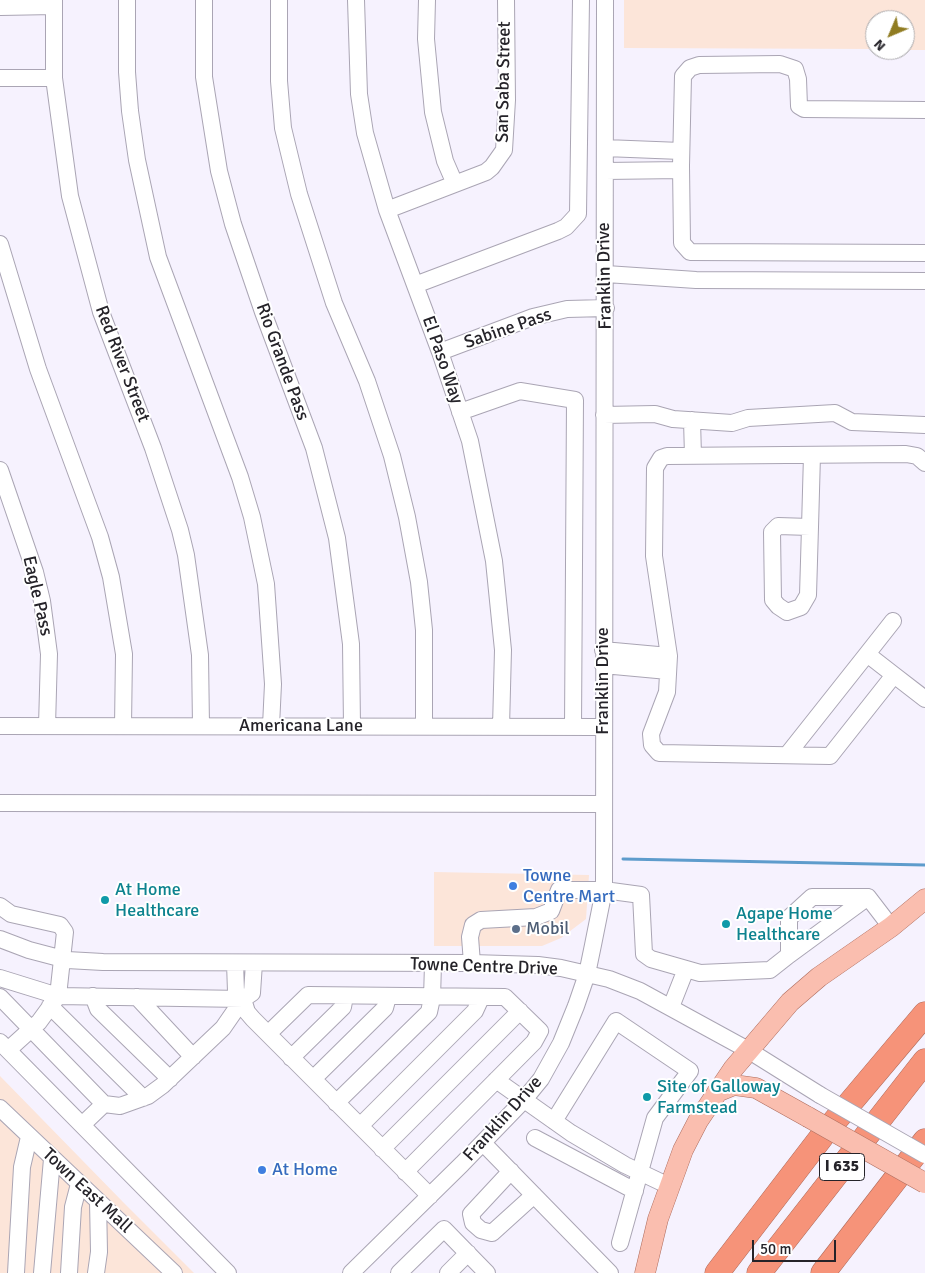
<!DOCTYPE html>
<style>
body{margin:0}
#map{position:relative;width:925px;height:1273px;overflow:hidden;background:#f6f2fe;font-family:Signika,sans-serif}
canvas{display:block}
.north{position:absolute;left:865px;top:10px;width:50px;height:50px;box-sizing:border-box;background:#fff;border:1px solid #a8a7a9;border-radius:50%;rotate:225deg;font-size:14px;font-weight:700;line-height:20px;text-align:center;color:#252329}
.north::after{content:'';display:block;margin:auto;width:18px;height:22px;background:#907c22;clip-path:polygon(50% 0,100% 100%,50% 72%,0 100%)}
.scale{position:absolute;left:752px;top:1240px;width:84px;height:22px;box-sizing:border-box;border:2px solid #252329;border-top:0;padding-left:6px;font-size:15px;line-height:18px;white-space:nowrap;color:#252329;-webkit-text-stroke:4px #fff;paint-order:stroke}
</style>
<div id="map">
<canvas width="925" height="1273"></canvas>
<div class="north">N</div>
<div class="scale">50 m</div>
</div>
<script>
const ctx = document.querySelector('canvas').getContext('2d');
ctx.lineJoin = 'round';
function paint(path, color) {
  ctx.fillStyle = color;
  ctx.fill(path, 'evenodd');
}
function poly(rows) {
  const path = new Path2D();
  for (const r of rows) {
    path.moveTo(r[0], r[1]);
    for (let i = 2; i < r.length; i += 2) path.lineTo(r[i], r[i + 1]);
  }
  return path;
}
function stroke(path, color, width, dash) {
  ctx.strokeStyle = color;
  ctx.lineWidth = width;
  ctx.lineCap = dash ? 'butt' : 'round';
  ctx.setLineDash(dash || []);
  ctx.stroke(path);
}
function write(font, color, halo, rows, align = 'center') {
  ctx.font = font + ' Signika,sans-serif';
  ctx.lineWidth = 4;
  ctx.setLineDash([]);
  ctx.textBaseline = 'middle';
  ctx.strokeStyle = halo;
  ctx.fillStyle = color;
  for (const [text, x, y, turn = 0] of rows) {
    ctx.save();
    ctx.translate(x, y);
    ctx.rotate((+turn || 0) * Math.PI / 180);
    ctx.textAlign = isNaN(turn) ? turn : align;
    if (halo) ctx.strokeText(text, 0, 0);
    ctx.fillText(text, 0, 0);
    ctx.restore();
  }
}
const commercial = poly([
 [624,0,925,0,925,50,905,50,905,20,875,20,875,49,624,48],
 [434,872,589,875,586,919,561,938,542,946,434,946],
 [0,1076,123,1202,194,1273,0,1273]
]);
const stream = poly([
 [623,859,925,865]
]);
const minor = poly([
 [54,0,54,78,70,196,101,312,153,448,180,530,186,555,200,655,201,726],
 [127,0,127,72,130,111,137,160,158,257,240,477,252,517,266,584,273,684,271,726],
 [204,0,204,77,219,171,233,224,263,312,314,448,337,538,351,644,352,726],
 [279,0,279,81,283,128,299,194,334,303,367,381,392,456,407,517,419,582,424,630,424,726],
 [356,0,359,94,365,133,387,210,440,352,470,441,494,561,503,650,501,727],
 [427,0,426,39,433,112,445,161,455,184],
 [0,7,54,6],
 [0,78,54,78],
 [925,110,804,109,799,106,798,79,795,69,780,64,699,65,690,68,683,76,681,166,682,243,690,252,925,253],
 [605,148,681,151],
 [605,171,681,170],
 [387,210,486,172,492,167,504,150,507,100,506,0],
 [0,244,38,369,100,537,111,577,124,654,123,726],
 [606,274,696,280,925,281],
 [415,285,558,231,566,227,578,214,581,0],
 [440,352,533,317,567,309,606,308],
 [460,412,520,391,575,400,573,727],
 [604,415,655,414,673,419,732,423,748,418,835,413,852,422,925,425],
 [692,420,693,456],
 [925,463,917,456,906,454,667,456,661,458,655,468,654,556,669,656,667,692,651,734,652,745,659,753,830,756,894,675,925,699],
 [0,470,35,572,42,601,49,654,47,726],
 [810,527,778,526,772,532,773,600,778,606,787,612,801,607,808,595,810,527,812,455],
 [603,650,669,656],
 [867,654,893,621],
 [603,665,668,671],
 [0,726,603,727],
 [787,755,867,654,894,675],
 [0,803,604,804],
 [0,906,11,914,60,925,65,932,58,996,39,1022,8,1050],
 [0,939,29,950,67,960,103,962,472,963,538,965,561,968,609,979,640,991,748,1050,820,1095],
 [789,955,868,897],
 [235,963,236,992,243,999,247,1012,253,1019,430,1196],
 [472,963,470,937,473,925,481,920,536,917,551,911,559,890,604,890,641,895,644,954,651,959,700,973,770,970,789,955,789,918,812,897,868,897,891,927],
 [0,978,58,996,243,999],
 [93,996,98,1009,170,1079],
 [0,997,104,1104,120,1106,148,1096,163,1085,223,1028,243,999,252,993,254,963],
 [137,997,193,1057],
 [50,1006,143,1098],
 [671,1007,686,969],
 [268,1034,308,995,505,997,540,1031,534,1042,405,1172],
 [0,1042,228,1273],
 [291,1058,343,1007,345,996],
 [313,1079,385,1008,388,997],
 [496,1080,571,1133,625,1165,669,1186],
 [336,1103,429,1012,432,998,433,964],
 [0,1108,174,1273],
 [554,1121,616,1021,690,1071,655,1118,620,1243],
 [82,1125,104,1104],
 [360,1126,475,1011,481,998],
 [535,1138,635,1191],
 [483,1143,610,1273],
 [382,1149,520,1011],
 [511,1171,471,1214,473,1223,481,1230,492,1233,534,1195],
 [16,1273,22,1167,29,1137],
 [42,1273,52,1159],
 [69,1273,73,1207,79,1184],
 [96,1273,99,1252,98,1201],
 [351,1273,462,1164,523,1101,541,1079,561,1043,576,1006,587,974,593,945,604,890,605,0],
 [399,1273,444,1229,487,1273],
 [448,1273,468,1253]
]);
const major = poly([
 [717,1092,734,1085,756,1088,808,1117],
 [645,1273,658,1219,683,1150,698,1121,733,1069,790,1002,819,977,891,927,925,899]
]);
const highway = poly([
 [717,1273,823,1135,925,1014],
 [759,1273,925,1061],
 [823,1273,925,1141]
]);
const minorBridge = poly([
 [820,1095,925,1155]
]);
const majorBridge = poly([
 [808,1117,925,1183]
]);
const markers = [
 [513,886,5,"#3f7fe0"],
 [105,900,5,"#0f9aa8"],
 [726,924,5,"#0f9aa8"],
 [516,929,5,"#5c6f8a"],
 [647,1097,5,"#0f9aa8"],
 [262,1170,5,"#3f7fe0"]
];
const shields = [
 [842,1167,45]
];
const shieldNames = [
 ["I 635",842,1167]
];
const streetNames = [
 ["San Saba Street",504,82,-89],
 ["Franklin Drive",605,276,-91],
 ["Sabine Pass",508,329,-19],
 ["El Paso Way",442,360,71],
 ["Rio Grande Pass",282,362,70],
 ["Red River Street",122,364,69],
 ["Eagle Pass",37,596,77],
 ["Franklin Drive",603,681,-90],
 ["Americana Lane",301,726],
 ["Towne Centre Drive",484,967,2],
 ["Franklin Drive",503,1119,-48],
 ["Town East Mall",87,1191,43]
];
const shopNames = [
 ["Towne",523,876],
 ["Centre Mart",523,897],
 ["At Home",272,1170]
];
const cultureNames = [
 ["At Home",115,890],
 ["Healthcare",115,911],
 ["Agape Home",736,914],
 ["Healthcare",736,935],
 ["Site of Galloway",657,1087],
 ["Farmstead",657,1108]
];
const serviceNames = [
 ["Mobil",526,929]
];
paint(commercial, '#fce5d9');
stroke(stream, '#5e9ccc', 3);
stroke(minor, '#aaa5b4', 18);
stroke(major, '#ad6c5d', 21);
stroke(highway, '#ad6c5d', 25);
stroke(minor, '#fff', 16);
stroke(major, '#fabeaf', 20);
stroke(highway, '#f69379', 24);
stroke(minorBridge, '#aaa5b4', 18, []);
stroke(majorBridge, '#ad6c5d', 21, []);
stroke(minorBridge, '#fff', 16);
stroke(majorBridge, '#fabeaf', 20);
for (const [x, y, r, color] of markers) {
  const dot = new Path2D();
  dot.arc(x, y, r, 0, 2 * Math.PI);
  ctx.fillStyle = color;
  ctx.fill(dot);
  stroke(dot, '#fff', 2);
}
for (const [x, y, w] of shields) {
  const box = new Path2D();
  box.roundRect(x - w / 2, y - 13.5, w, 27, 4);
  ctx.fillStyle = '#fff';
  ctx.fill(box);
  stroke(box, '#252329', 1);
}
write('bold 16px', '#252329', null, shieldNames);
write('18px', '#252329', '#fff', streetNames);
write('18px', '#366cbe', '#fff', shopNames, 'left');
write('18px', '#0d838f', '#fff', cultureNames, 'left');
write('18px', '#4e5e75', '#fff', serviceNames, 'left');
</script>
